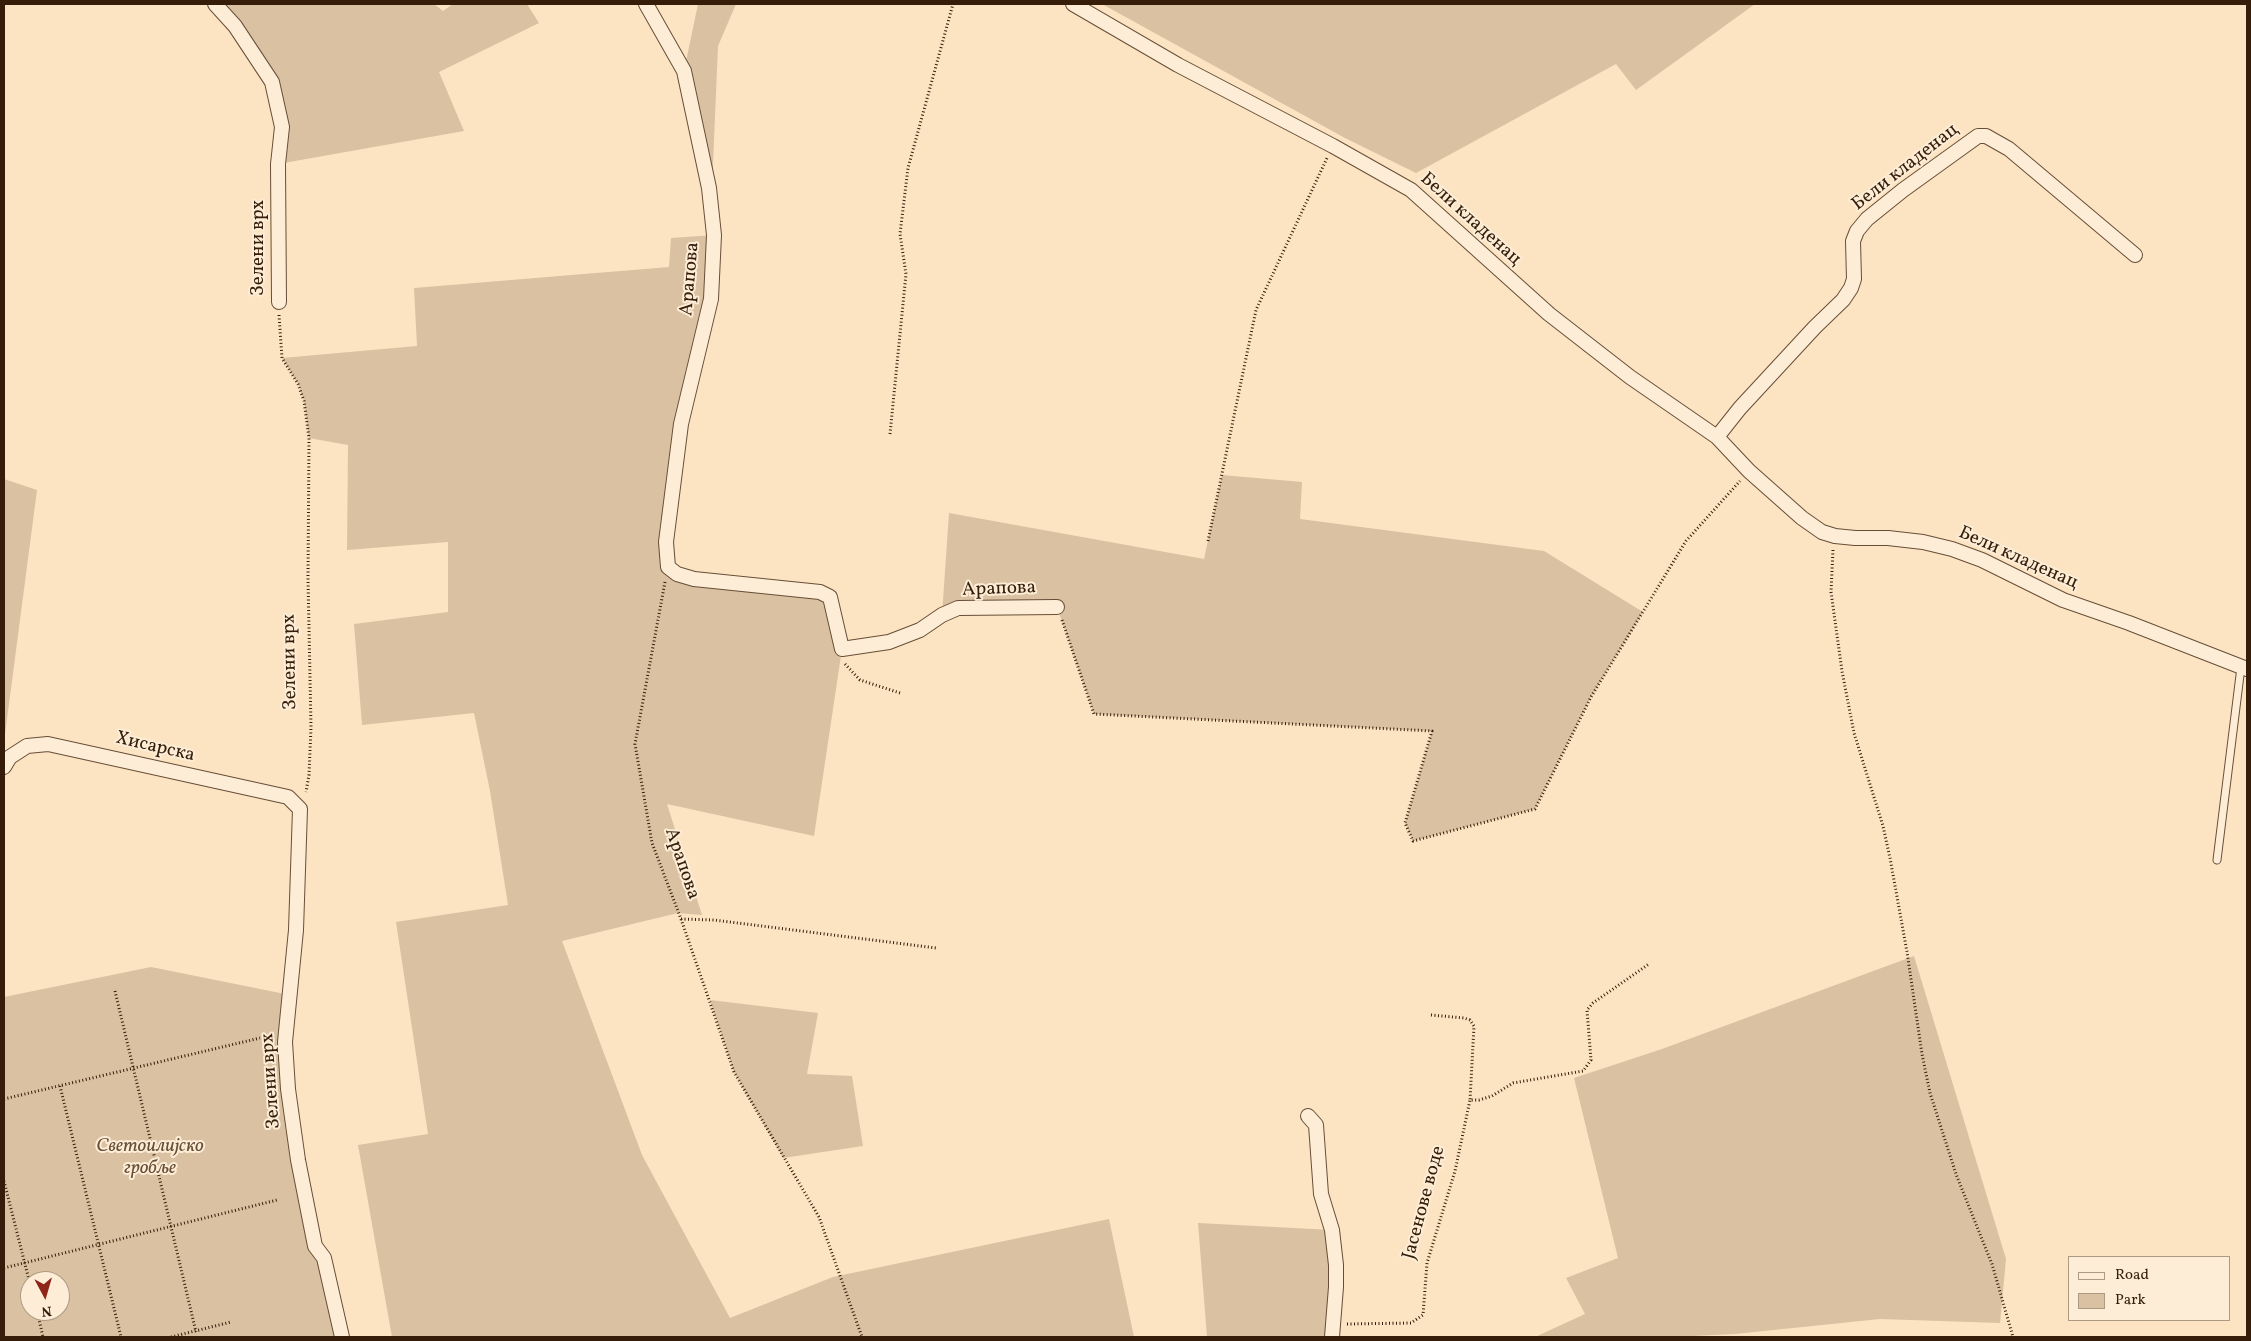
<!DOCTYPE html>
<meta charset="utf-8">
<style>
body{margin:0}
#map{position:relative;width:2251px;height:1341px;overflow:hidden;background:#fce3c1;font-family:Vollkorn,serif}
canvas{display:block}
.frame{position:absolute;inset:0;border:5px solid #351d09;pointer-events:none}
.legend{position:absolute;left:2068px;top:1256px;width:162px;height:65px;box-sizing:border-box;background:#fdedd7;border:1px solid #ad9a85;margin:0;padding:6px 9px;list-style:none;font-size:15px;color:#351d09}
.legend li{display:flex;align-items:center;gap:10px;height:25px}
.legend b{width:25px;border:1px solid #ad9a85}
.north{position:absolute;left:20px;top:1271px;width:50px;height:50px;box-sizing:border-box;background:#fdedd7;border:1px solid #ad9a85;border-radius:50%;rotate:174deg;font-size:14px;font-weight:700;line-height:20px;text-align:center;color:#351d09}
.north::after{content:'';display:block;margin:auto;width:18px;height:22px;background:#8f2418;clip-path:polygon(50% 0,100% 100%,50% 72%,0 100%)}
</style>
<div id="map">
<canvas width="2251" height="1341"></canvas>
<div class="frame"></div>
<ul class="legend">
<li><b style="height:6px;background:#fdedd7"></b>Road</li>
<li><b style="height:14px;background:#dac1a2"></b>Park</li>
</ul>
<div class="north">N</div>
</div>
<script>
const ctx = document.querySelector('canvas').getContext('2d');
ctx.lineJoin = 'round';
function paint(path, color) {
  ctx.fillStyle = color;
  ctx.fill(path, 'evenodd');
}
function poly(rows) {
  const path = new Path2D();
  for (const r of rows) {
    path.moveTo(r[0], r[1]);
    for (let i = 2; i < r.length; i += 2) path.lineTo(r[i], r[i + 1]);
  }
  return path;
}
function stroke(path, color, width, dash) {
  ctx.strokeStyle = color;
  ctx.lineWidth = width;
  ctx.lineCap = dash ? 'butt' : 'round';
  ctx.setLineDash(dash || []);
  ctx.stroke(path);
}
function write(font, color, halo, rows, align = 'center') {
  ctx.font = font + ' Vollkorn,serif';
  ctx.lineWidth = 4;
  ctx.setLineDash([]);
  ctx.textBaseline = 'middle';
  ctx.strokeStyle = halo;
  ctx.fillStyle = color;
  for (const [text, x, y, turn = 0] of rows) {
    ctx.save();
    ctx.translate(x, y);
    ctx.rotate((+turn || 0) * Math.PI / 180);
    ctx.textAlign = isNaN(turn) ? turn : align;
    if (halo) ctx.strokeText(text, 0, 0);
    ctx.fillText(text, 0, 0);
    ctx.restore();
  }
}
const green = poly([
 [215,4,434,4,443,11,453,4,527,4,539,23,439,72,464,131,278,164,272,82],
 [698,4,736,4,718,46,713,164,714,235,666,542,677,574,830,597,842,649,814,836,667,804,702,915,678,913,562,941,642,1155,730,1318,833,1277,1109,1219,1134,1337,392,1337,358,1145,428,1134,396,922,508,905,490,791,474,713,362,725,354,624,448,612,448,542,347,550,348,445,309,438,304,401,298,384,282,358,417,346,414,288,669,267,671,238,714,235,684,71],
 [1102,4,1755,4,1636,90,1616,64,1416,173,1345,138],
 [1222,475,1302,482,1300,519,1544,551,1643,612,1591,697,1535,809,1413,841,1405,823,1432,731,1094,714,1057,607,942,615,949,513,1204,559],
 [4,479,37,490,4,742],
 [1914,956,2006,1259,2000,1323,1880,1319,1735,1334,1671,1337,1535,1337,1585,1314,1566,1278,1618,1258,1574,1078,1662,1049],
 [151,967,290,995,285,1042,298,1160,342,1337,4,1337,4,997],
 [30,1281,60,1281,60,1311,30,1311],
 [710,1000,818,1013,807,1074,852,1076,863,1146,783,1158,734,1072],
 [1198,1223,1332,1230,1332,1337,1207,1337]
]);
const path = poly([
 [279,315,282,358,298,384,304,401,309,438,308,579,311,727,309,775,306,792],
 [890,434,906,274,900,234,908,168,953,4],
 [1208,541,1256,310,1327,158],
 [1833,550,1831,592,1842,671,1854,733,1883,826,1890,858,1907,952,1922,1054,1930,1093,1956,1174,1992,1264,2013,1337],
 [665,582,635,744,652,843,681,919,734,1072,819,1217,862,1337],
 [1062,620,1094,714,1432,731,1405,823,1413,841,1535,809,1591,697,1686,541,1740,481],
 [845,664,860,680,900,693],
 [681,919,714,920,936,948],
 [115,991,196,1332],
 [1431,1015,1464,1018,1470,1020,1474,1026,1470,1100],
 [60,1086,121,1337],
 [4,1099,260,1038],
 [4,1181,30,1284],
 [4,1268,277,1200],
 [37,1311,43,1337],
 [1347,1324,1411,1323,1423,1315,1427,1263,1455,1171,1470,1100,1479,1100,1492,1096,1513,1083,1583,1071,1591,1060,1587,1010,1593,1003,1649,964],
 [171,1337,231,1322]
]);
const lane = poly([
 [2217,860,2241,667]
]);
const street = poly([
 [215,4,235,26,272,82,282,127,278,164,279,302],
 [646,4,684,71,709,188,714,235,711,299,681,424,666,542,668,567,677,574,694,579,820,592,830,597,842,649,889,642,920,630,942,615,958,608,1057,607],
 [1073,4,1178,65,1333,146,1411,190,1549,314,1630,377,1717,437,1749,471,1802,518,1822,532,1835,536,1855,538,1888,538,1923,542,1952,549,1982,560,2063,600,2129,623,2247,669],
 [1717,437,1740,408,1815,327,1843,300,1851,288,1854,279,1853,241,1857,231,1867,219,1903,190,1978,136,1986,136,2009,149,2135,255],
 [4,767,10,757,27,746,48,744,288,797,300,809,296,930,285,1042,288,1089,298,1160,315,1246,324,1258,342,1337],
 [1308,1116,1316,1125,1321,1194,1332,1230,1336,1265,1336,1287,1332,1337]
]);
const streetNames = [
 ["Бели кладенац",1906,168,-38],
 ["Бели кладенац",1470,220,42],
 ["Зелени врх",260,248,-90],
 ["Арапова",691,279,-85],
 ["Бели кладенац",2018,559,24],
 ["Арапова",999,590,-2],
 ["Зелени врх",291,662,-91],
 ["Хисарска",155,748,13],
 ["Арапова",681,864,71],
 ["Зелени врх",272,1081,-94],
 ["Јасенове воде",1425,1203,-75]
];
const parkNames = [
 ["Светоилијско",150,1148],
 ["гробље",150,1170]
];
paint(green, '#dac1a2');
stroke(lane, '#674e37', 9);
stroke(street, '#674e37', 16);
stroke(path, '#351d09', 3, [1, 2.5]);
stroke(lane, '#fdedd7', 7);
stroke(street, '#fdedd7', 14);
write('19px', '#351d09', '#fdedd7', streetNames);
write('italic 19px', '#674e37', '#fdedd7', parkNames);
</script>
